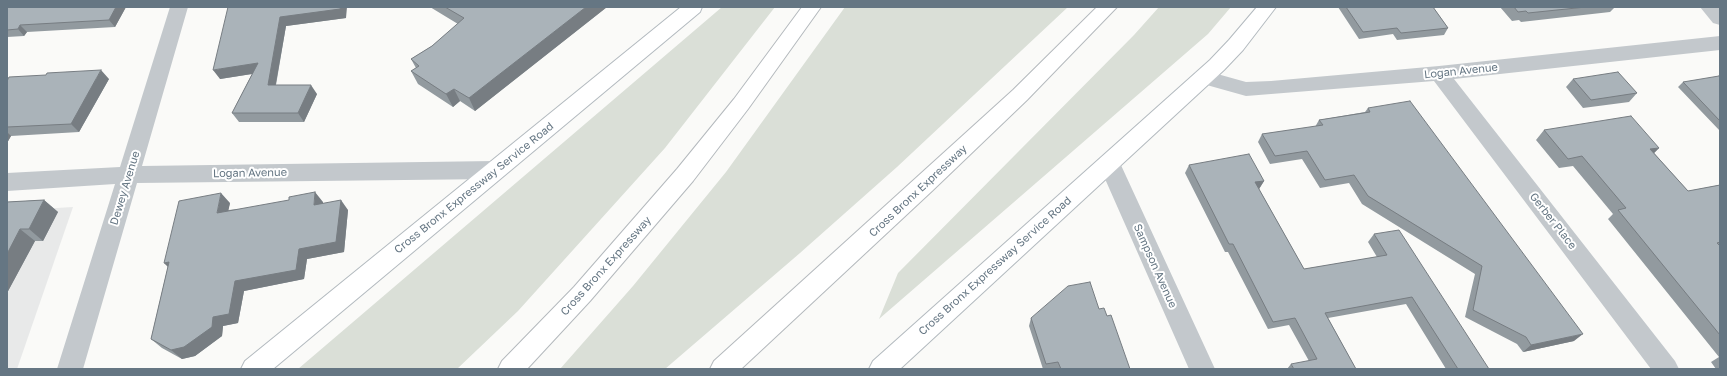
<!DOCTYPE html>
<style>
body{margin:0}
#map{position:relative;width:1727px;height:376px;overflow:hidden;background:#fafaf8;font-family:"Golos Text",sans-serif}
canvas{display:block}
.frame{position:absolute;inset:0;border:8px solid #657683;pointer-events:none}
</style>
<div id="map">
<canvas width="1727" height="376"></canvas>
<div class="frame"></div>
</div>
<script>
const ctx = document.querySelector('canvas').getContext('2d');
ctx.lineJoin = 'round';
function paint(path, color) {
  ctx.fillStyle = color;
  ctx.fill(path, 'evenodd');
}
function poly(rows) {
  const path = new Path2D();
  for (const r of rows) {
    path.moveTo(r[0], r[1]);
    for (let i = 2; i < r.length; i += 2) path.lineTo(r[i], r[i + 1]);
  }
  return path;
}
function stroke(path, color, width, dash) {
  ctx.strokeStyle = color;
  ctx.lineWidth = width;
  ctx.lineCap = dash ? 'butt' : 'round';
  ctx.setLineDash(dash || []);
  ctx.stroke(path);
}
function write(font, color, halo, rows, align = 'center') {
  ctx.font = font + ' "Golos Text",sans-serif';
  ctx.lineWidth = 4;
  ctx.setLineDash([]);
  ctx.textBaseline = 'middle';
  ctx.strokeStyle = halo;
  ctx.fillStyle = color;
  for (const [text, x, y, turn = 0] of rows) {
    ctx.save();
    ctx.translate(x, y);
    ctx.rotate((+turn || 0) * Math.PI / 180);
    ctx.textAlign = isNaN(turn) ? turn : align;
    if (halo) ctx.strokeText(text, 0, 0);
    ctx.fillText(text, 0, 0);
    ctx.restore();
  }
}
const built = poly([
 [73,207,17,369,7,369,7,211]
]);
const green = poly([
 [722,7,775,7,665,148,518,311,457,369,298,369],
 [845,7,1068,7,897,167,800,253,665,369,560,369,633,286,726,172],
 [1159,7,1231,7,1208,34,879,319,898,273,1134,35]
]);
const street = poly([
 [170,7,188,7,142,166,494,161,502,164,505,170,502,176,494,179,137,183,83,369,57,369,115,184,7,191,7,173,120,167,170,7],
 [1700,7,1720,7,1720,25,1713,23,1700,7],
 [1720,36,1720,50,1454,79,1675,361,1679,369,1651,369,1434,81,1246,96,1196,82,1193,77,1196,72,1203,70,1246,82,1271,81,1439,66,1720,36],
 [1109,155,1117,157,1120,163,1215,369,1189,369,1098,163,1101,157,1109,155]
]);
const secondary = poly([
 [681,7,702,7,700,12,273,369,241,369,245,361,681,7],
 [1257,7,1276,7,1243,50,1224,70,900,369,869,369,873,361,1210,60,1229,40,1257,7]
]);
const highway = poly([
 [802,7,821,7,748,109,693,181,590,301,527,369,498,369,502,361,574,287,677,169,734,99,802,7],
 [1097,7,1117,7,1027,100,932,191,741,369,710,369,714,361,1013,90,1097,7]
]);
const wall = poly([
 [7,7,126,7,115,27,27,32,24,36,7,37],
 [228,7,346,18,286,26,276,85,317,94,304,122,239,122,232,113,252,74,220,79],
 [430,7,607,7,475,111,460,101,453,107,418,84,411,71,416,68,411,59,432,46,458,24],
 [1338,7,1433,7,1448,28,1444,35,1397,40,1393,34,1359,39],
 [1500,7,1615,7,1610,12,1521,22,1519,20,1512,21],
 [1720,77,1720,131,1678,87,1683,82],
 [109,79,79,132,11,136,7,143,7,81],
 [1573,79,1637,93,1629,102,1583,108,1566,87],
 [1368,108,1574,341,1523,352,1517,344,1465,317,1475,274,1362,204,1349,183,1320,188,1302,159,1270,164,1258,142,1262,134,1315,127,1319,120,1365,112],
 [1544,130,1659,148,1654,153,1688,191,1720,185,1720,369,1716,369,1711,362,1719,357,1608,219,1613,214,1573,166,1559,168,1536,140],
 [1189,165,1264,181,1259,189,1304,269,1377,257,1368,242,1374,234,1489,369,1446,369,1406,304,1328,318,1356,369,1309,361,1289,325,1268,329,1228,252,1225,252,1185,173],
 [44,200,58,212,43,241,35,241,7,293,7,202],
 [323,202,323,203,348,210,344,252,307,259,304,279,244,291,238,323,223,326,222,336,195,356,182,359,162,348,151,339,168,266,164,263,230,203,228,210],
 [1099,309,1107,316,1130,369,1043,369,1029,326,1031,318],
 [1291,364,1294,369,1287,369]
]);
const shadedWall = poly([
 [116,7,126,7,115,27,109,20],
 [341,7,347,7,346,18,286,26,274,94,268,85,280,17],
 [586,7,607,7,475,111,469,98],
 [20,25,27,32,24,36,18,29],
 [258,63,264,72,220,79,213,70],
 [101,70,109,79,79,132,71,124],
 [311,85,317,94,304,122,298,113],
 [454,89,460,101,453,107,446,94],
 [7,132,11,136,7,143],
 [1659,148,1650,157,1650,149],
 [1264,181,1259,189,1250,190,1255,182],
 [315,192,323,202,321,215,314,205],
 [221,193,230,203,226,222,217,213],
 [44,200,58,212,43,241,29,229],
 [341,200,348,210,344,252,307,259,304,279,244,291,238,323,223,326,222,336,195,356,182,359,171,350,213,317,235,281,299,249],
 [20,229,35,241,7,293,7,254],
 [169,262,174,273,164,263],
 [1583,334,1574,341,1523,352,1531,345]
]);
const building = poly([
 [7,7,116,7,109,20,20,25,18,29,7,30,7,7],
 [228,7,341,7,340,9,280,17,268,85,311,85,298,113,232,113,258,63,213,70,228,7],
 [445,7,586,7,469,98,454,89,446,94,411,71,419,66,411,59,432,46,464,18,445,7],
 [1346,7,1433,7,1448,28,1401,33,1397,28,1363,32,1346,7],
 [1514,7,1586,7,1528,13,1526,11,1518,12,1514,7],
 [101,70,71,124,7,127,7,81,9,77,46,75,47,73,101,70],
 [1618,72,1637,93,1591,100,1573,79,1618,72],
 [1719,76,1720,77,1720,121,1683,82,1719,76],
 [1410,101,1583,334,1531,345,1526,337,1473,310,1482,266,1368,196,1354,175,1325,180,1307,151,1275,156,1262,134,1323,125,1319,120,1370,112,1368,108,1410,101],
 [1631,116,1659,148,1650,149,1688,191,1720,185,1720,242,1717,243,1720,246,1720,335,1618,210,1626,208,1582,156,1568,159,1544,130,1631,116],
 [1249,154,1264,181,1255,182,1304,269,1387,255,1374,234,1399,230,1489,369,1458,369,1412,297,1325,313,1356,369,1294,369,1291,364,1317,359,1295,318,1273,322,1233,244,1229,244,1189,165,1249,154],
 [315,192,314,205,341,200,336,242,299,249,296,270,235,281,229,314,213,317,212,327,184,347,171,350,151,339,169,262,164,263,179,201,221,193,217,213,289,200,289,197,315,192],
 [44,200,29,229,20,229,7,254,7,202,44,200],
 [1090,282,1099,309,1104,308,1107,316,1111,315,1130,369,1061,369,1058,362,1046,364,1031,318,1068,286,1090,282]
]);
const streetNames = [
 ["Logan Avenue",1461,71,-6],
 ["Logan Avenue",250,173,-1],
 ["Dewey Avenue",125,188,-73],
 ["Cross Bronx Expressway Service Road",474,188,-39],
 ["Cross Bronx Expressway",918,191,-43],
 ["Gerber Place",1553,221,52],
 ["Cross Bronx Expressway",606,266,-48],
 ["Cross Bronx Expressway Service Road",995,266,-42],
 ["Sampson Avenue",1155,266,66]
];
paint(built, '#e8e9e9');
paint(green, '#dadfd7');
stroke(secondary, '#b3babf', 2);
stroke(highway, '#b4b9bd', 2);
paint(street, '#c3c8cc');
paint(secondary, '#fff');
paint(highway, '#fff');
paint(wall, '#929a9f');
paint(shadedWall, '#777d82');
paint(building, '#aab3b9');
stroke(building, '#777d82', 1);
write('11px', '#657683', '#fff', streetNames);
</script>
